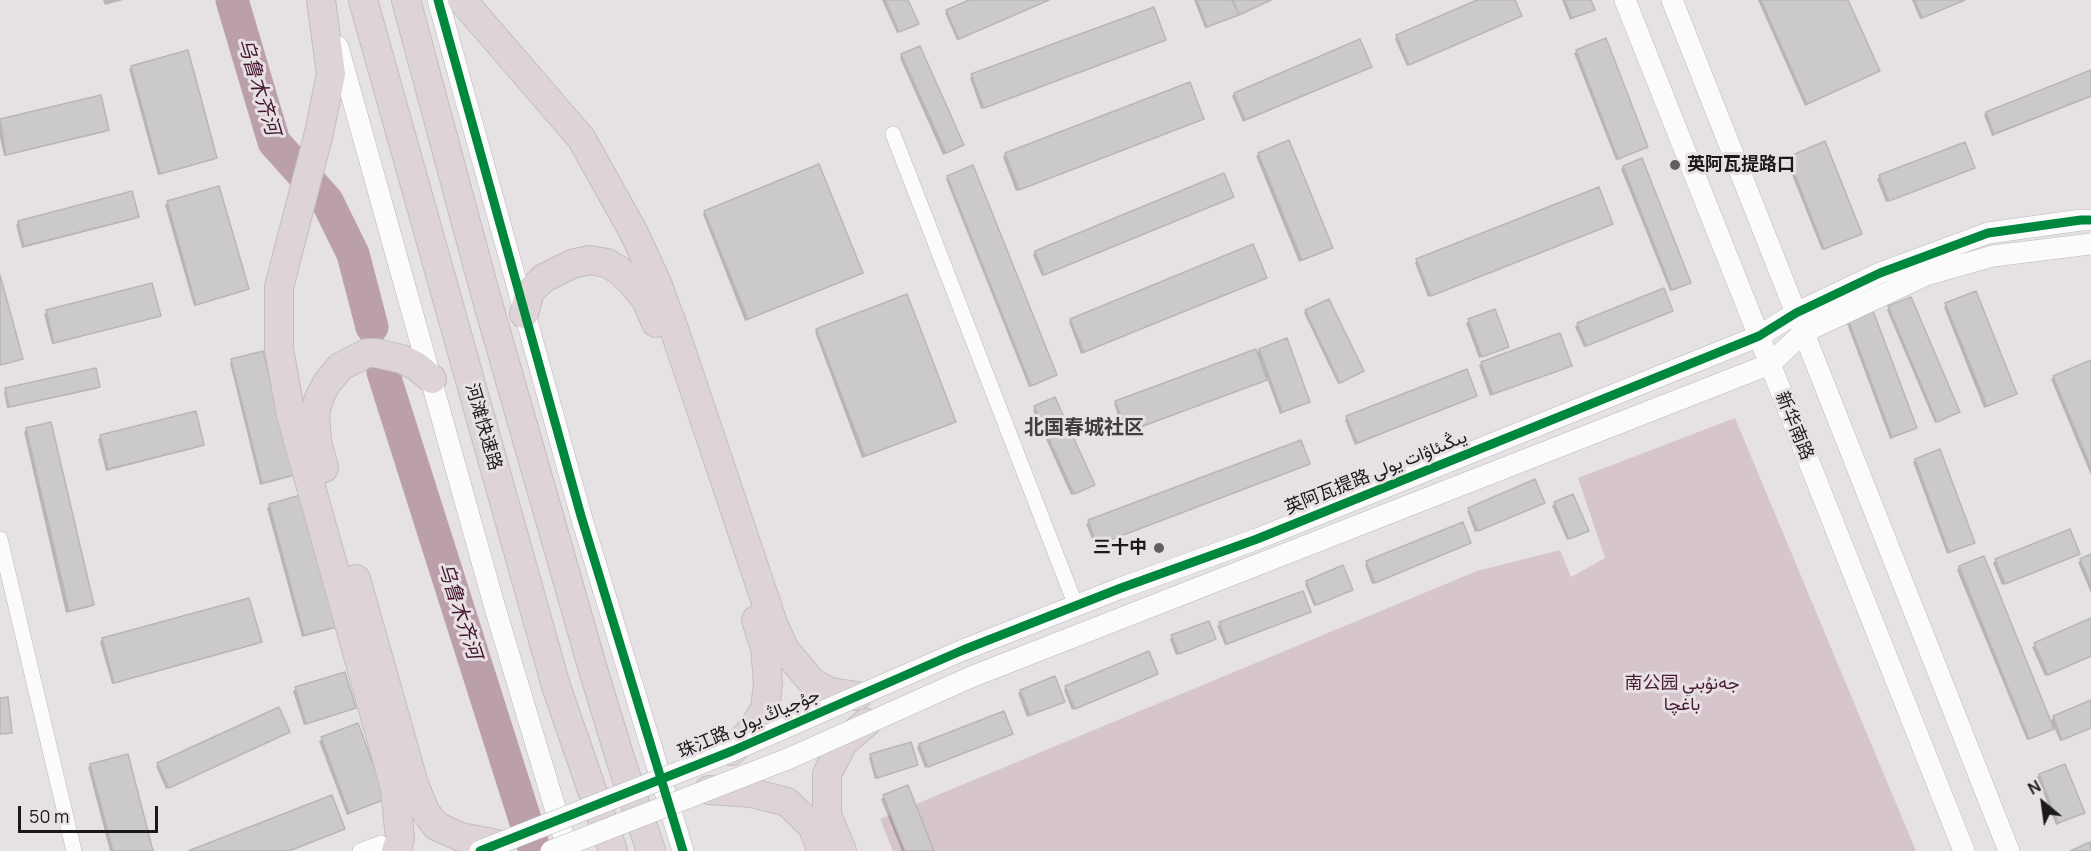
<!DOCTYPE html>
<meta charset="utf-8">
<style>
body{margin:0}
#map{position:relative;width:2091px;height:851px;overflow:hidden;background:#e6e2e4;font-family:Manrope,sans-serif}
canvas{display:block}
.north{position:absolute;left:2013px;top:773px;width:60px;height:60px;-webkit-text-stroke:4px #e7e1e4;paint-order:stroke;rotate:331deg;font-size:16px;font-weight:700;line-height:24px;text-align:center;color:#1b191a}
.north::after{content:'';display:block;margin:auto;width:21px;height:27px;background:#1b191a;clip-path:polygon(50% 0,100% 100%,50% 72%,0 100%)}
.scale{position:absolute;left:18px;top:806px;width:140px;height:27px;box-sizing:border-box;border:3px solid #1b191a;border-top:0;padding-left:8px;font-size:18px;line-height:21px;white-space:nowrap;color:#1b191a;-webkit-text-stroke:4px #e7e1e4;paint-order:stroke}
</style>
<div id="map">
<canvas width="2091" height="851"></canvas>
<div class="north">N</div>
<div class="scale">50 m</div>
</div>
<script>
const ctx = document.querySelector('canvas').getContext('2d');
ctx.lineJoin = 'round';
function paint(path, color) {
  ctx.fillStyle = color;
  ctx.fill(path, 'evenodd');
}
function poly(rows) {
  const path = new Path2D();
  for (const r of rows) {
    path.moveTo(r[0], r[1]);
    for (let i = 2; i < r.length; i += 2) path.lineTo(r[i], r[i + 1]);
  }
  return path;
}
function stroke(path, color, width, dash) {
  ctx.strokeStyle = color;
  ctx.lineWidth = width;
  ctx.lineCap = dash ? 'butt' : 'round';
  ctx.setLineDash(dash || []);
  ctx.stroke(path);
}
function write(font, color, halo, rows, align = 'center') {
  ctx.font = font + ' Manrope,Vazirmatn,"Noto Sans SC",sans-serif';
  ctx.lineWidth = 6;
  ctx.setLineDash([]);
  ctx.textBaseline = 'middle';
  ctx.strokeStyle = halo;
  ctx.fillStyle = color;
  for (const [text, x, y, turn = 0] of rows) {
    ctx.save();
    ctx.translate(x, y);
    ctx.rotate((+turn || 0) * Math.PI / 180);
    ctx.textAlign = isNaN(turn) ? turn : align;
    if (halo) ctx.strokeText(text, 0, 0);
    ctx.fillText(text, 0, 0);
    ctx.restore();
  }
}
const green = poly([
 [1735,418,1916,851,893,851,880,819,1477,571,1560,550,1571,577,1605,558,1578,478]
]);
const shadow = poly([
 [103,0,123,0,105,5],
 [882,0,907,0,915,26,897,33],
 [972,0,1049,0,957,40,945,13],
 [1194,0,1271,0,1205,28],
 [1481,0,1513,0,1520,16,1407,66,1395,39,1397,36],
 [1562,0,1590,0,1593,9,1570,20],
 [1758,0,1847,0,1879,71,1805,106],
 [1912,0,1966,0,1920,19],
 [1165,40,981,109,970,78,972,75],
 [1577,51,1647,147,1644,149,1616,160,1574,53],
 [902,55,963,145,960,147,943,155,900,58],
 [132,67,215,158,213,160,158,175,129,69],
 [1370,67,1243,122,1232,96,1234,94],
 [2091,72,2091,97,1992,136,1984,115,1986,113],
 [1189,84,1202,118,1200,121,1016,191,1003,157,1005,154],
 [100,97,108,130,105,132,4,156,0,138,0,121],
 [1259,154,1331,247,1329,250,1299,262,1256,156],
 [1789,158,1858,236,1822,250,1786,160],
 [1624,167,1690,282,1687,285,1670,291,1621,169],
 [1973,168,1886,202,1877,179,1880,176],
 [1223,175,1230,199,1042,276,1033,255,1035,252],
 [948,177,1056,374,1053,377,1029,387,946,179],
 [168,202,247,289,245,291,194,306,165,205],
 [705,212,861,273,745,321,703,214],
 [137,216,135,219,22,248,16,225,19,222],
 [1612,224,1428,297,1415,263,1417,260],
 [1265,278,1081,354,1069,322,1071,320],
 [1946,305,2015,394,2013,396,1984,408,1944,307],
 [1889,308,1958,412,1956,414,1935,423,1887,310],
 [1306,311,1362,371,1359,373,1338,384,1304,313],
 [1671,311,1584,347,1575,327,1578,324],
 [47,312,159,315,157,317,52,344,44,314],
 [1848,319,1915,427,1913,430,1890,439,1846,321],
 [1469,321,1507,346,1479,358,1466,323],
 [817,330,951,424,862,458,815,332],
 [1259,350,1308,401,1306,404,1280,414,1267,378,1263,382,1124,433,1114,404,1116,402,1256,354],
 [232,360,292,475,290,477,260,485,230,363],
 [1482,363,1570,366,1490,396,1479,365],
 [2091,364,2091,475,2051,379],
 [98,387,96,389,7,408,4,392,6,389],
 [1475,396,1355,445,1345,420,1347,417],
 [1035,408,1091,487,1071,495,1033,410],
 [50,424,92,605,90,607,66,613,24,432,26,430],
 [101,437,203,444,200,447,106,471,98,439],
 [1915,460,1973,543,1970,545,1947,554,1913,462],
 [1308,464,1095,546,1086,524,1089,522],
 [303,496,336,628,302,637,267,508,270,505],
 [1555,503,1585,533,1567,540,1552,506],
 [1541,505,1475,532,1467,511,1469,509],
 [1469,542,1372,584,1365,565,1367,562],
 [2076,556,2002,585,1993,563,1996,560],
 [2091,556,2091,593,2078,562],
 [1960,567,2050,721,2053,718,2091,702,2091,728,2060,741,2054,727,2050,731,2027,740,1957,570],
 [1307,582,1351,589,1314,606,1305,584],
 [1302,592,1309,612,1307,614,1225,645,1217,626,1220,624],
 [2091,620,2091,657,2045,676,2032,647],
 [1172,637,1215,639,1176,655,1170,639],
 [102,639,260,642,258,644,112,684,100,642],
 [1157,674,1072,710,1064,690,1066,687],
 [296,689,355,707,304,725,293,691],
 [1021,691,1063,701,1027,717,1018,693],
 [357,725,384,799,347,815,319,741],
 [288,732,166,789,156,766,158,764],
 [1011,734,925,768,917,747,919,745],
 [871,756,916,765,875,779,869,758],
 [91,765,151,851,110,851,88,767],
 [2040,775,2083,813,2056,825,2037,777],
 [884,797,932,851,902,851,881,799],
 [343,829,290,851,192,851]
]);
const river = poly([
 [232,0,274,142,327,201,353,254,372,327],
 [383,372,535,851]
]);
const building = poly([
 [885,0,908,0,919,24,899,32,885,0],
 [969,0,1049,0,959,39,946,10,969,0],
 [1197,0,1233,0,1239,15,1207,27,1197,0],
 [1232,0,1271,0,1239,15,1232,0],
 [1477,0,1515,0,1522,16,1409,65,1396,35,1477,0],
 [1565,0,1591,0,1595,10,1572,18,1565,0],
 [1761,0,1848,0,1880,71,1807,104,1761,0],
 [1915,0,1965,0,1922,18,1915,0],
 [1154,7,1166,40,984,108,971,74,1154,7],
 [1606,38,1648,147,1618,159,1576,50,1606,38],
 [1360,39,1372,67,1245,120,1234,93,1360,39],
 [920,46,964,145,946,153,901,54,920,46],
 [188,50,217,158,160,174,131,66,188,50],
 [2091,70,2091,96,1994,134,1986,112,2091,70],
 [1190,82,1204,119,1019,190,1005,153,1190,82],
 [101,95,109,130,6,155,0,119,101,95],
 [1289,140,1333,248,1302,260,1258,153,1289,140],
 [1825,141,1862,234,1824,249,1788,157,1825,141],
 [1965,142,1975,168,1889,201,1879,175,1965,142],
 [1642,158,1691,283,1672,290,1623,166,1642,158],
 [819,164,863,273,748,319,704,211,819,164],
 [973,165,1057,375,1031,386,947,176,973,165],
 [1224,173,1234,197,1044,275,1035,251,1224,173],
 [219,186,249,289,196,305,167,201,219,186],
 [1599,187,1613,224,1431,296,1416,259,1599,187],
 [132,191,139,217,24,246,18,221,132,191],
 [1253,244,1267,278,1084,352,1070,319,1253,244],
 [0,275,23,359,1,365,0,361,0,275],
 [152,283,161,316,54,343,46,310,152,283],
 [1664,288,1673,311,1586,346,1577,323,1664,288],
 [1976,291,2017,394,1987,406,1945,303,1976,291],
 [907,294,956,422,865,456,816,329,907,294],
 [1911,297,1960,412,1937,422,1888,306,1911,297],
 [1329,299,1364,371,1340,383,1305,310,1329,299],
 [1872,308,1917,428,1892,437,1847,317,1872,308],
 [1495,309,1509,347,1482,357,1468,319,1495,309],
 [1560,333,1572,366,1493,394,1481,362,1560,333],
 [1287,338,1310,402,1282,412,1259,349,1287,338],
 [1256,349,1267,380,1127,432,1115,401,1256,349],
 [263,351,294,475,262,483,231,359,263,351],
 [2091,360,2091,468,2053,376,2091,360],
 [96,368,100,387,9,407,5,388,96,368],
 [1467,369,1477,396,1357,443,1346,416,1467,369],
 [1055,397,1095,485,1074,494,1034,406,1055,397],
 [196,411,204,445,108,469,100,435,196,411],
 [51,422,94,605,69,611,26,428,51,422],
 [1301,440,1310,464,1097,545,1088,520,1301,440],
 [1940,449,1975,543,1949,552,1915,459,1940,449],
 [1535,479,1545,503,1478,531,1468,508,1535,479],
 [304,494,340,626,304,635,269,504,304,494],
 [1573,494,1589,531,1569,539,1554,502,1573,494],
 [1463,522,1471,543,1375,583,1366,561,1463,522],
 [2070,529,2080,554,2005,584,1995,559,2070,529],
 [2091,554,2091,585,2080,559,2091,554],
 [1984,556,2054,729,2029,739,1959,566,1984,556],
 [1343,565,1353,590,1316,605,1306,581,1343,565],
 [1303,591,1311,612,1227,644,1219,622,1303,591],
 [249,598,262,642,114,683,102,638,249,598],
 [2091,618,2091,656,2048,675,2034,643,2091,618],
 [1209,621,1216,639,1179,654,1171,635,1209,621],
 [1149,651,1158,674,1075,709,1065,686,1149,651],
 [345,672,356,708,306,724,295,687,345,672],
 [1055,676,1065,702,1030,715,1020,690,1055,676],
 [8,697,12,733,0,734,0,698,8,697],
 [2091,700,2091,728,2062,740,2053,716,2091,700],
 [279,707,290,732,169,788,157,763,279,707],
 [1004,711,1013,734,928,767,919,744,1004,711],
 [358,723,386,799,349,813,321,737,358,723],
 [911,742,918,765,877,778,870,754,911,742],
 [128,754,153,851,113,851,90,764,128,754],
 [2065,764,2085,813,2058,823,2039,774,2065,764],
 [908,785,934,851,905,851,883,795,908,785],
 [332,795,345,829,289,851,188,851,332,795],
 [2090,842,2091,851,2070,851,2090,842]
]);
const street = poly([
 [893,134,1076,606],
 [0,539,74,851],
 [360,851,381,843,383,851]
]);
const secondary = poly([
 [438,0,581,516,683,851],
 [1625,0,1964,851],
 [1672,0,2009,851],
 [338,47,495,608,568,851],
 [963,650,1121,588,1257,539,1759,336,1796,313,1880,273,1988,233,2081,220,2091,220],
 [971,677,1770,364,1804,332,1926,275,1993,256,2091,244]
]);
const highway = poly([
 [321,0,331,74,319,133,279,287,279,349,291,415,395,788,400,839,396,851],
 [363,0,556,686,613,851],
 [406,0,485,293,594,673,621,761,651,851],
 [462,0,581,138,633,231,657,283,675,332,774,626,785,650,812,682,830,692,857,696],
 [524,314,530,291,544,278,572,264,590,260,607,263,620,271,634,285,646,300,656,323],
 [324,468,317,442,315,414,319,398,327,383,340,367,367,353,376,353,402,359,416,366,432,379],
 [356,579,414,784,425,811,436,826,461,837,497,844],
 [732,751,753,728,765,709,768,683,765,648,756,620],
 [709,790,752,793,787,802,812,826,822,851],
 [842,851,827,815,827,774,843,743,866,723]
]);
const secondaryBridge = poly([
 [480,851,732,751,963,650],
 [551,851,790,758,971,677]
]);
const cycleway = poly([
 [438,0,581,516,683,851],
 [480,851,732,751,963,650,1121,588,1257,539,1759,336,1796,313,1880,273,1988,233,2081,220,2091,220]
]);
const markers = [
 [1675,165,6,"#625f61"],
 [1159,548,6,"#625f61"]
];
const poiNames = [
 ["英阿瓦提路口",1687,165],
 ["三十中",1147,548,"right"]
];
const streetNames = [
 ["新华南路",1794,426,68],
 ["河滩快速路",483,427,74],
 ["英阿瓦提路 يىڭىئاۋات يولى",1376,473,-22],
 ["珠江路 جۇجياڭ يولى",749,724,-23]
];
const parkNames = [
 ["南公园 جەنۇبىي",1682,684],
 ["باغچا",1682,705]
];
const waterNames = [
 ["乌鲁木齐河",258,87,73],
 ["乌鲁木齐河",459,611,72]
];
const neighbourhoodNames = [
 ["北国春城社区",1084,428]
];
paint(green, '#d6c5cd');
paint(shadow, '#0003');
stroke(river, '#bba0ac', 33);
paint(building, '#ccc9ca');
stroke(building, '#b9b6b7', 1.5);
stroke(street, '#bbb8ba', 16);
stroke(secondary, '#bbb8ba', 22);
stroke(highway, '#c0bebf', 30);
stroke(street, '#fbfbfb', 15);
stroke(secondary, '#fbfbfb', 21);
stroke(highway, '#ded4d8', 28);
stroke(secondaryBridge, '#bbb8ba', 22, []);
stroke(secondaryBridge, '#fbfbfb', 21);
stroke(cycleway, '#00873e', 9);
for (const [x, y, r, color] of markers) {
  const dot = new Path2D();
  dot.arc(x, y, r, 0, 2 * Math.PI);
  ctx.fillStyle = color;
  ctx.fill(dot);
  stroke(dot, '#e7e1e4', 2);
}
write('bold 18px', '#1b191a', '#e7e1e4', poiNames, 'left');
write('18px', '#1b191a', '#e7e1e4', streetNames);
write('18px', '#4b1c35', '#e7e1e4', parkNames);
write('italic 20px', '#44152f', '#e7e1e4', waterNames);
write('bold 20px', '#423d3f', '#e7e1e4', neighbourhoodNames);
</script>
